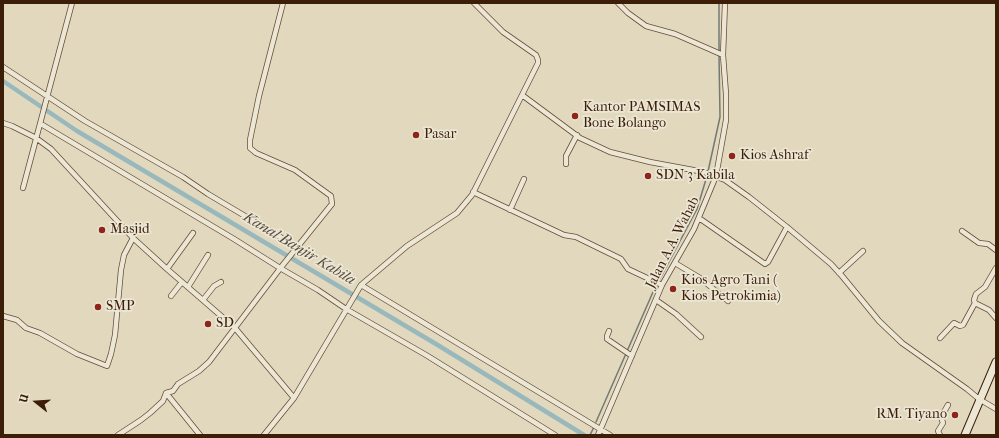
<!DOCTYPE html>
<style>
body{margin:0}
#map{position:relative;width:999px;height:438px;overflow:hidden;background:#e1d8be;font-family:"IM FELL French Canon",serif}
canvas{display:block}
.frame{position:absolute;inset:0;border:4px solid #3c1e08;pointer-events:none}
.north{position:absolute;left:16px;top:382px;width:40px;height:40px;-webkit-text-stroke:3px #ece6d5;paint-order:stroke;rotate:287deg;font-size:11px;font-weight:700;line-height:16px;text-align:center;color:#3c1e08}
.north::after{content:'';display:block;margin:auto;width:14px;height:18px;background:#3c1e08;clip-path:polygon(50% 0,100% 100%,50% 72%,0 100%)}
</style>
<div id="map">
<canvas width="999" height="438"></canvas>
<div class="frame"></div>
<div class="north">U</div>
</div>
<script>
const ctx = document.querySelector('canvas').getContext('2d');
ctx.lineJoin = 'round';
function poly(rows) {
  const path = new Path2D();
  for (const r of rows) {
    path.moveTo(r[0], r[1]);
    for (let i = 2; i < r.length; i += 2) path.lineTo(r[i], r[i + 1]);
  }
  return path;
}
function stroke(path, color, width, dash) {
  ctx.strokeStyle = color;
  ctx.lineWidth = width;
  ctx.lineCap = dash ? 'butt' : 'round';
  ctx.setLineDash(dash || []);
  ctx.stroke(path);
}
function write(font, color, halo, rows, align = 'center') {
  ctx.font = font + ' "IM FELL French Canon",serif';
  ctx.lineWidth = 3.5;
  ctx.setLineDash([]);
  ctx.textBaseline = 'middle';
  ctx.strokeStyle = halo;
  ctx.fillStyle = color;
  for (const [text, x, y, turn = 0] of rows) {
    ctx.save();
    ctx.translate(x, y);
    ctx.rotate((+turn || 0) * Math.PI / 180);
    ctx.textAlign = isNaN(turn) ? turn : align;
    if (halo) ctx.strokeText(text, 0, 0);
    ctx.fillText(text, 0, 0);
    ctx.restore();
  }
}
const stream = poly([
 [719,51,719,3],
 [596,422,653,292,697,209,707,176,720,117,719,55],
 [590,435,594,427]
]);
const canal = poly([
 [3,81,77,131,436,344,584,435]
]);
const street = poly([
 [618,3,628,13,646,26,675,34,723,55],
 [3,67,85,121,183,177,208,194,297,247],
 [522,95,580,138,610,152,650,162,704,172,725,180,749,197,787,227,831,264,842,276,879,321,902,343,967,389,979,399,996,409],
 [3,123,12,126,36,138,51,149,133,238,167,269,235,328,294,398],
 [41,124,234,239,280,268,318,290,346,309,426,355,555,435],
 [566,164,566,156,577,135],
 [23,188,72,3],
 [473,192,564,235,576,237,617,257,621,259,628,269,662,285],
 [510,210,524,179],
 [699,218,765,264,768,262,787,227],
 [962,231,979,243,988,244,996,250],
 [675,263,700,278,728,301],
 [167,269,193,233],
 [839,273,863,251],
 [361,285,610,435],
 [188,287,208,255],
 [171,296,182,282],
 [203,300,214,286,221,282],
 [656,300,676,314,701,337],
 [975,303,974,300,976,294,985,287,996,268],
 [3,316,17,320,26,328,40,333,77,354,107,366,111,354,115,335,121,270,124,255,133,238],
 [609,331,607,336,607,339,632,356],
 [940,338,954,323,960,326,963,325,975,303,989,310,996,318],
 [166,393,200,435],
 [118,435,141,420,150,413,163,401,166,393,173,391,178,384,199,371,209,362,282,266,332,204,331,196,295,170,256,153,250,148,250,140,259,96,283,3],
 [264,435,294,398,361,285,407,246,457,213,472,195,538,63,538,60,536,55,503,32,474,3],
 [598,435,662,285,694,229,716,176,726,120,726,94,723,55,725,3],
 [940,435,938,431,943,423,941,417,948,405]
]);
const secondary = poly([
 [965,435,996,362]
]);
const markers = [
 [575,116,4,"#8f2418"],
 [416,135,4,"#8f2418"],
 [732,156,4,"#8f2418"],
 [648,176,4,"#8f2418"],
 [102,230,4,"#8f2418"],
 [673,289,4,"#8f2418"],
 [98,307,4,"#8f2418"],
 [208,324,4,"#8f2418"],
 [955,415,4,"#8f2418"]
];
const poiNames = [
 ["Kantor PAMSIMAS",583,108],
 ["Bone Bolango",583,124],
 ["Pasar",424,135],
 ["Kios Ashraf",740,156],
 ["SDN 3 Kabila",656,176],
 ["Masjid",110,230],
 ["Kios Agro Tani (",681,281],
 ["Kios Petrokimia)",681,297],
 ["SMP",106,307],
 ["SD",216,324],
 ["RM. Tiyano",947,415,"right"]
];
const streetNames = [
 ["Jalan A.A. Wahab",673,243,-63]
];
const waterNames = [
 ["Kanal Banjir Kabila",299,249,31]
];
stroke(stream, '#737a73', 1.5);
stroke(canal, '#98b8bb', 4.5);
stroke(street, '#654c36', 6);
stroke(secondary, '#3c1e08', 9);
stroke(street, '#ece6d5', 4.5);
stroke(secondary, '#ece6d5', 7);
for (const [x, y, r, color] of markers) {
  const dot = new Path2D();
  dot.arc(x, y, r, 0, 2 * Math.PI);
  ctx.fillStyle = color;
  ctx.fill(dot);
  stroke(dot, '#ece6d5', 1.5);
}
write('14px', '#3c1e08', '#ece6d5', poiNames, 'left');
write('14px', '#3c1e08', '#ece6d5', streetNames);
write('italic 15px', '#584c3e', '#ece6d5', waterNames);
</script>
